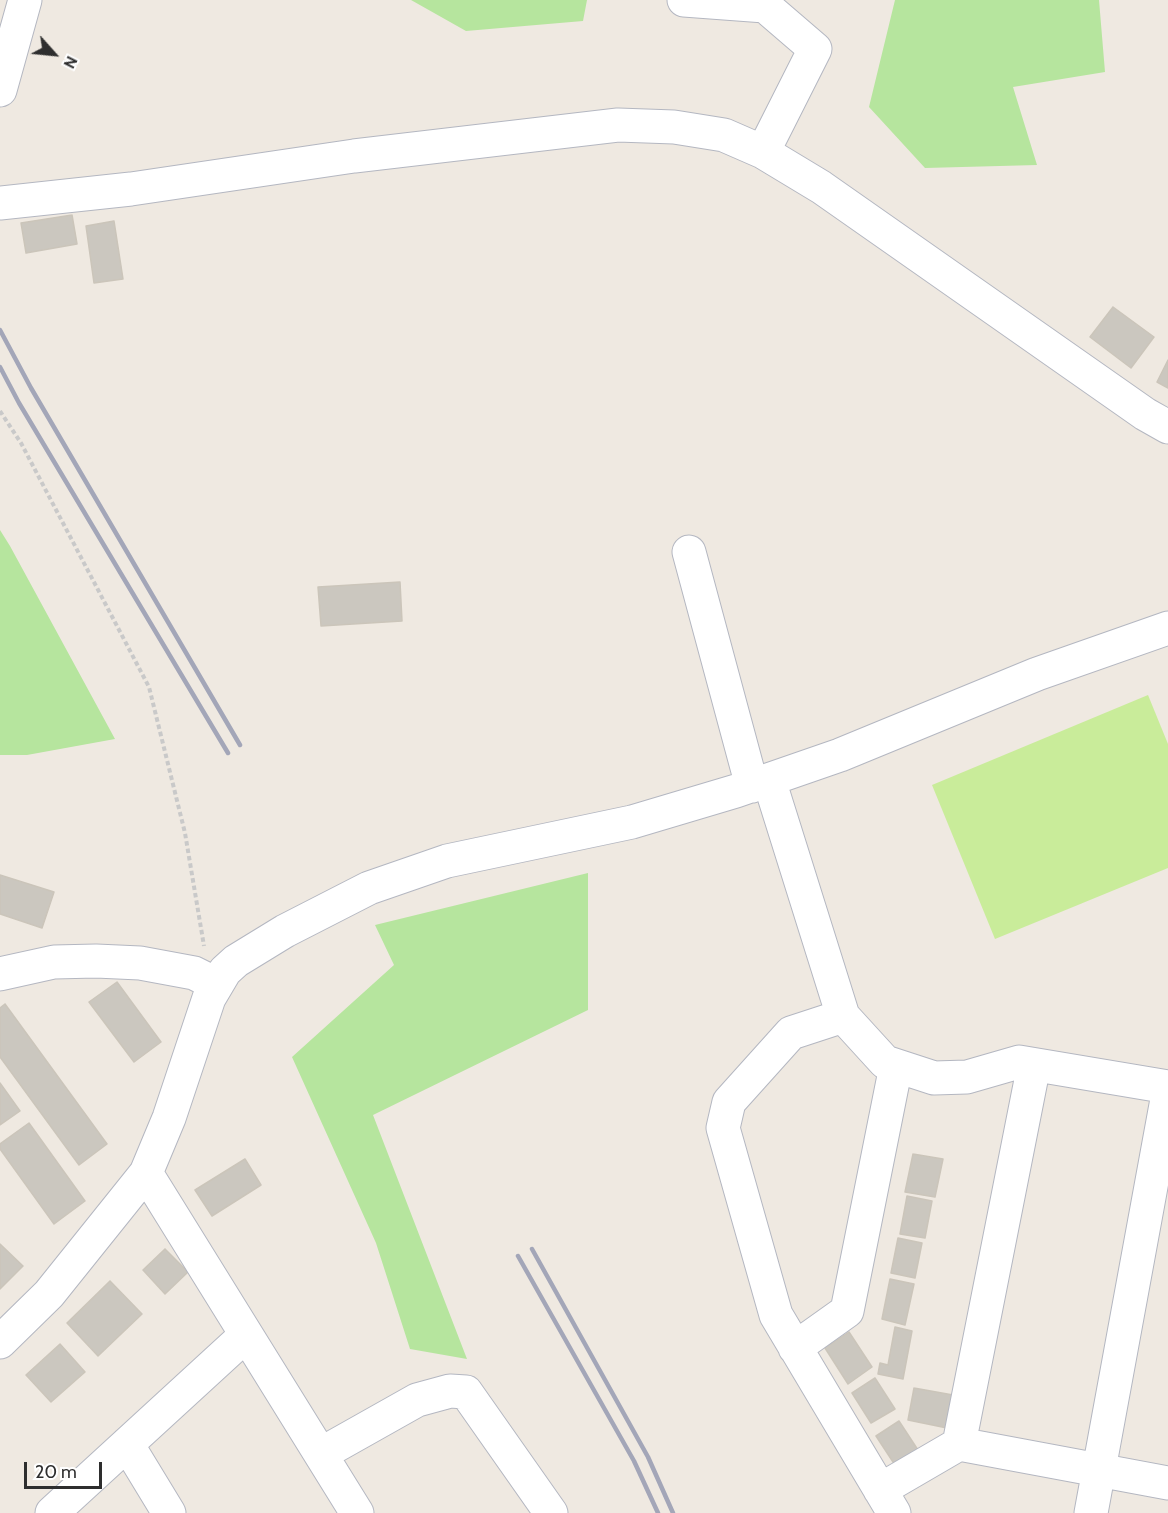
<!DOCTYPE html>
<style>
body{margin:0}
#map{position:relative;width:1168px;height:1513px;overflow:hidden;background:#efe9e1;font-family:Cabin,sans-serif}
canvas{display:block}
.north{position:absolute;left:24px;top:24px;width:60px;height:60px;-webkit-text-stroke:4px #fff;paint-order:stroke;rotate:117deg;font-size:16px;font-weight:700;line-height:24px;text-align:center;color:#2e2e2e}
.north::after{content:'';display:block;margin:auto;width:21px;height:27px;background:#2e2e2e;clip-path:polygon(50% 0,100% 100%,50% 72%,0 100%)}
.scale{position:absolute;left:24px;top:1462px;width:78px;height:27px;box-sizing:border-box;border:3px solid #2e2e2e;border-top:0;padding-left:8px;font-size:18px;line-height:21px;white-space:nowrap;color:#2e2e2e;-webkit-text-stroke:4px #fff;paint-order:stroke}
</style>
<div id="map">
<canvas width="1168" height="1513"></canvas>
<div class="north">N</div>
<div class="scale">20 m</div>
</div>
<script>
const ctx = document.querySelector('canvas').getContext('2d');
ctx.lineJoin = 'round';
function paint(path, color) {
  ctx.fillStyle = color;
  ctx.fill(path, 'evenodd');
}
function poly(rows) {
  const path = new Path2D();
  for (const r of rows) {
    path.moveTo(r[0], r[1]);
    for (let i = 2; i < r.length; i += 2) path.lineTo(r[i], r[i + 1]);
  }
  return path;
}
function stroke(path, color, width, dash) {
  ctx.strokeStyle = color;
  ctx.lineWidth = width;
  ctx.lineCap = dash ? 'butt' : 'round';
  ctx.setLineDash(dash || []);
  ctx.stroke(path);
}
const green = poly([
 [411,0,587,0,583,21,466,31],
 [895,0,1099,0,1105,72,1013,87,1037,165,925,168,869,107],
 [0,530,10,546,115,739,27,755,0,755],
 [588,873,588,1010,373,1115,467,1359,410,1349,376,1243,292,1057,394,965,375,925]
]);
const pitch = poly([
 [1148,695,1168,744,1168,868,995,939,932,785]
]);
const building = poly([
 [72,215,77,244,26,253,21,223,72,215],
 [114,221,123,279,94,283,86,226,114,221],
 [1113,307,1154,337,1131,368,1090,337,1113,307],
 [1168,360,1168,388,1157,382,1168,360],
 [400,582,402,621,321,626,318,587,400,582],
 [0,875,54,892,42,928,0,914,0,875],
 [117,982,161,1042,134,1062,89,1002,117,982],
 [5,1004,107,1144,79,1165,0,1057,0,1008,5,1004],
 [0,1083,20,1111,0,1125,0,1083],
 [29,1123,85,1201,54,1224,0,1149,0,1144,29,1123],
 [913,1154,943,1159,935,1197,905,1192,913,1154],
 [245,1159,261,1185,212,1216,195,1190,245,1159],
 [907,1196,932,1201,925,1238,900,1234,907,1196],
 [898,1238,922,1243,915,1278,891,1273,898,1238],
 [0,1244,23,1266,0,1289,0,1244],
 [165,1249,188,1272,165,1294,143,1270,165,1249],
 [890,1279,914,1284,905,1325,882,1319,890,1279],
 [110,1281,142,1314,98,1356,67,1323,110,1281],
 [895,1327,912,1331,903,1379,878,1374,880,1363,888,1365,895,1327],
 [849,1332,872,1367,848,1384,825,1348,849,1332],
 [60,1344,85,1372,51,1402,26,1375,60,1344],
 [875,1378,895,1409,871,1423,852,1393,875,1378],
 [914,1388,953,1395,947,1428,908,1420,914,1388],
 [899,1421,918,1450,895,1465,876,1436,899,1421]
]);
const path = poly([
 [0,411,21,443,149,687,185,833,204,946]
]);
const minor = poly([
 [684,0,765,6,815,49,763,152],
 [0,90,25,0],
 [0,203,131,189,354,156,618,125,674,127,724,135,763,152,821,187,1145,414,1168,427],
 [689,552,752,786],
 [769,780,843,1016,885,1062,934,1078,967,1077,1019,1062,1168,1087],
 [0,974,54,962,96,961,140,963,194,973,216,984],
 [843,1016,791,1033,729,1102,723,1128,776,1315,894,1513],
 [146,1173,357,1513],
 [0,1342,49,1294,146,1173,169,1118,209,998,225,971,236,961,285,931,369,888,447,861,632,822,736,791,840,755,1037,674,1168,628],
 [795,1348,847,1311,896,1066],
 [127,1444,169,1513],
 [959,1444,1168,1483],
 [321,1454,417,1400,450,1391,466,1392,551,1513],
 [880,1490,959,1444,1034,1065],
 [52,1513,246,1335],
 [1091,1513,1168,1094]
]);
const rail = poly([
 [0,330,31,388,240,745],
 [0,367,19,403,228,753],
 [532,1249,648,1457,673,1513],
 [518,1256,634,1461,658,1513]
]);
paint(green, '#b6e59e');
paint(pitch, '#c9ec9a');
paint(building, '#cbc7bf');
stroke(building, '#cbc5ba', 1.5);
stroke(minor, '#b4b7c1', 35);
stroke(path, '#c9c9c9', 4, [4.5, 3]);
stroke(minor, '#fff', 33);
stroke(rail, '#a3a6b8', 4.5);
</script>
